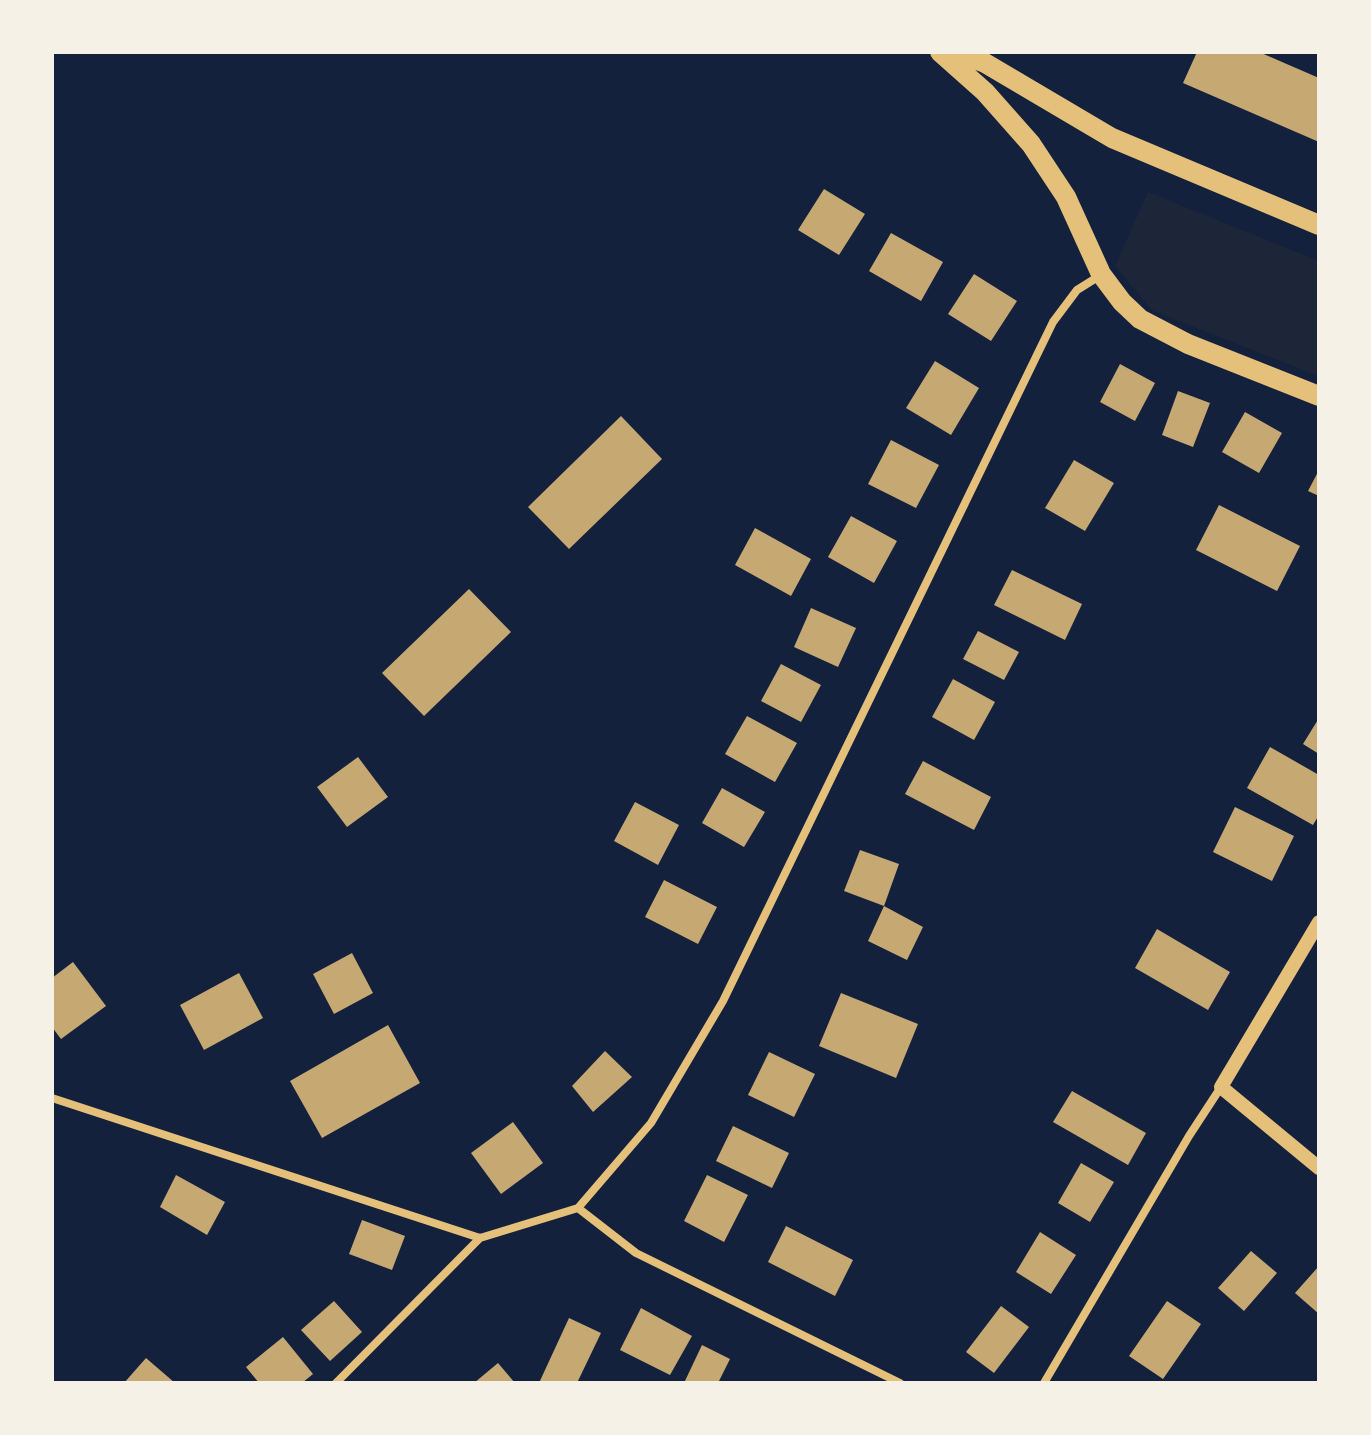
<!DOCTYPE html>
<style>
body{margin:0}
#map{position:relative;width:1371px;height:1435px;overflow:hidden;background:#14213d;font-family:"PT Sans",sans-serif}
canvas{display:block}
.frame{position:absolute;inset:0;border:54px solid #f6f1e7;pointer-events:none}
</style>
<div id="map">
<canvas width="1371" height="1435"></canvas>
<div class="frame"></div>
</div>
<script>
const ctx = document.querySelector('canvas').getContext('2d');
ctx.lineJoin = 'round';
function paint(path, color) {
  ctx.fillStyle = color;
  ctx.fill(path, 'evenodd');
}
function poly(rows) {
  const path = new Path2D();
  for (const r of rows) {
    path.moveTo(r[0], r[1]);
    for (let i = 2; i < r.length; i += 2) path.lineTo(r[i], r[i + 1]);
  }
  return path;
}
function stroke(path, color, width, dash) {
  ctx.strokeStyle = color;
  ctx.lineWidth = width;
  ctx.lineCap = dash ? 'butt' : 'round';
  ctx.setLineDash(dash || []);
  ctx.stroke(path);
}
const green = poly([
 [1148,192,1319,261,1319,376,1153,311,1115,266]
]);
const building = poly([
 [1197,52,1259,52,1319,78,1319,142,1183,83],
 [824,189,865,214,839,255,798,230],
 [891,233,943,262,921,301,869,271],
 [974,274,1017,301,991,341,948,314],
 [935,361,979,388,951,435,906,408],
 [1120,364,1155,383,1135,421,1100,402],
 [1178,391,1210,403,1193,447,1162,435],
 [1245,412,1282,433,1259,473,1222,452],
 [621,416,662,459,569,549,528,507],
 [891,440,939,465,916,508,868,484],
 [1074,460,1114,483,1085,531,1045,508],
 [1319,470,1319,496,1308,491],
 [1219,505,1300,546,1277,591,1196,550],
 [851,516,897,541,874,583,828,557],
 [755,528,811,559,791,596,735,565],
 [1012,570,1082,604,1065,640,994,605],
 [469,589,511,632,424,716,382,673],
 [811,608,856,628,838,667,794,647],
 [978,631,1019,652,1004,680,963,659],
 [781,664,821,685,801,722,761,701],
 [953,679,995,702,974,740,932,717],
 [747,716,797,743,775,782,725,754],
 [1319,718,1319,754,1303,744],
 [1270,747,1319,775,1319,815,1313,825,1247,788],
 [358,757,388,797,347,827,317,787],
 [923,761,991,797,974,830,905,794],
 [722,788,765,812,744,847,702,823],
 [635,802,679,825,658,865,614,841],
 [1235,807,1294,836,1272,881,1213,852],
 [860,850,899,864,884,906,844,891],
 [664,880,717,907,698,944,645,917],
 [884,906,923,927,907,960,868,941],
 [1157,929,1230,972,1208,1010,1135,968],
 [352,953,373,993,334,1014,313,974],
 [73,962,106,1006,61,1039,52,1027,52,978],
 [239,973,263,1018,204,1050,180,1005],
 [841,993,918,1024,896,1078,819,1046],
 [388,1025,420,1083,322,1138,290,1081],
 [605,1051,632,1077,593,1112,572,1086],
 [769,1052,815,1074,794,1117,748,1095],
 [1072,1091,1146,1133,1128,1165,1053,1122],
 [513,1122,543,1163,501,1194,471,1153],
 [733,1126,789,1153,772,1188,716,1161],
 [1081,1163,1114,1182,1090,1222,1058,1203],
 [176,1175,225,1202,207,1235,160,1207],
 [707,1175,748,1195,724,1242,684,1221],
 [362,1220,405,1236,392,1270,349,1254],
 [786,1226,853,1260,835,1296,768,1262],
 [1040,1232,1076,1255,1051,1294,1016,1272],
 [1251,1251,1277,1273,1244,1311,1218,1288],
 [1319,1266,1319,1314,1295,1293],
 [334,1301,362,1332,330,1361,301,1330],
 [1167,1301,1201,1324,1163,1379,1129,1356],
 [1001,1306,1029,1327,994,1373,966,1352],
 [641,1308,692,1336,670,1375,620,1350],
 [569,1318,601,1333,577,1383,539,1383],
 [283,1337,313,1374,302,1383,259,1383,246,1367],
 [702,1345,730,1359,718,1383,684,1383],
 [146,1358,175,1383,124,1383],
 [498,1363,515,1383,474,1383]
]);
const minor = poly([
 [52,1098,480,1238,578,1208],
 [578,1208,651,1123,723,1001,1053,322,1077,290,1101,275],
 [578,1208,636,1253,900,1383],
 [336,1383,480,1238],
 [1044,1383,1189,1136,1221,1087]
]);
const tertiary = poly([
 [1319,922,1221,1087,1319,1168]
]);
const primary = poly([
 [940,52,985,92,1031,144,1066,197,1101,274,1122,302,1140,319,1188,344,1319,396],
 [956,52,985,63,1112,138,1319,225]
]);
paint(green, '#1d2539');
paint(building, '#c6a872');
stroke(minor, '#e5c07b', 8);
stroke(tertiary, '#e5c07b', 14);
stroke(primary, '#e5c07b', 20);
</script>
